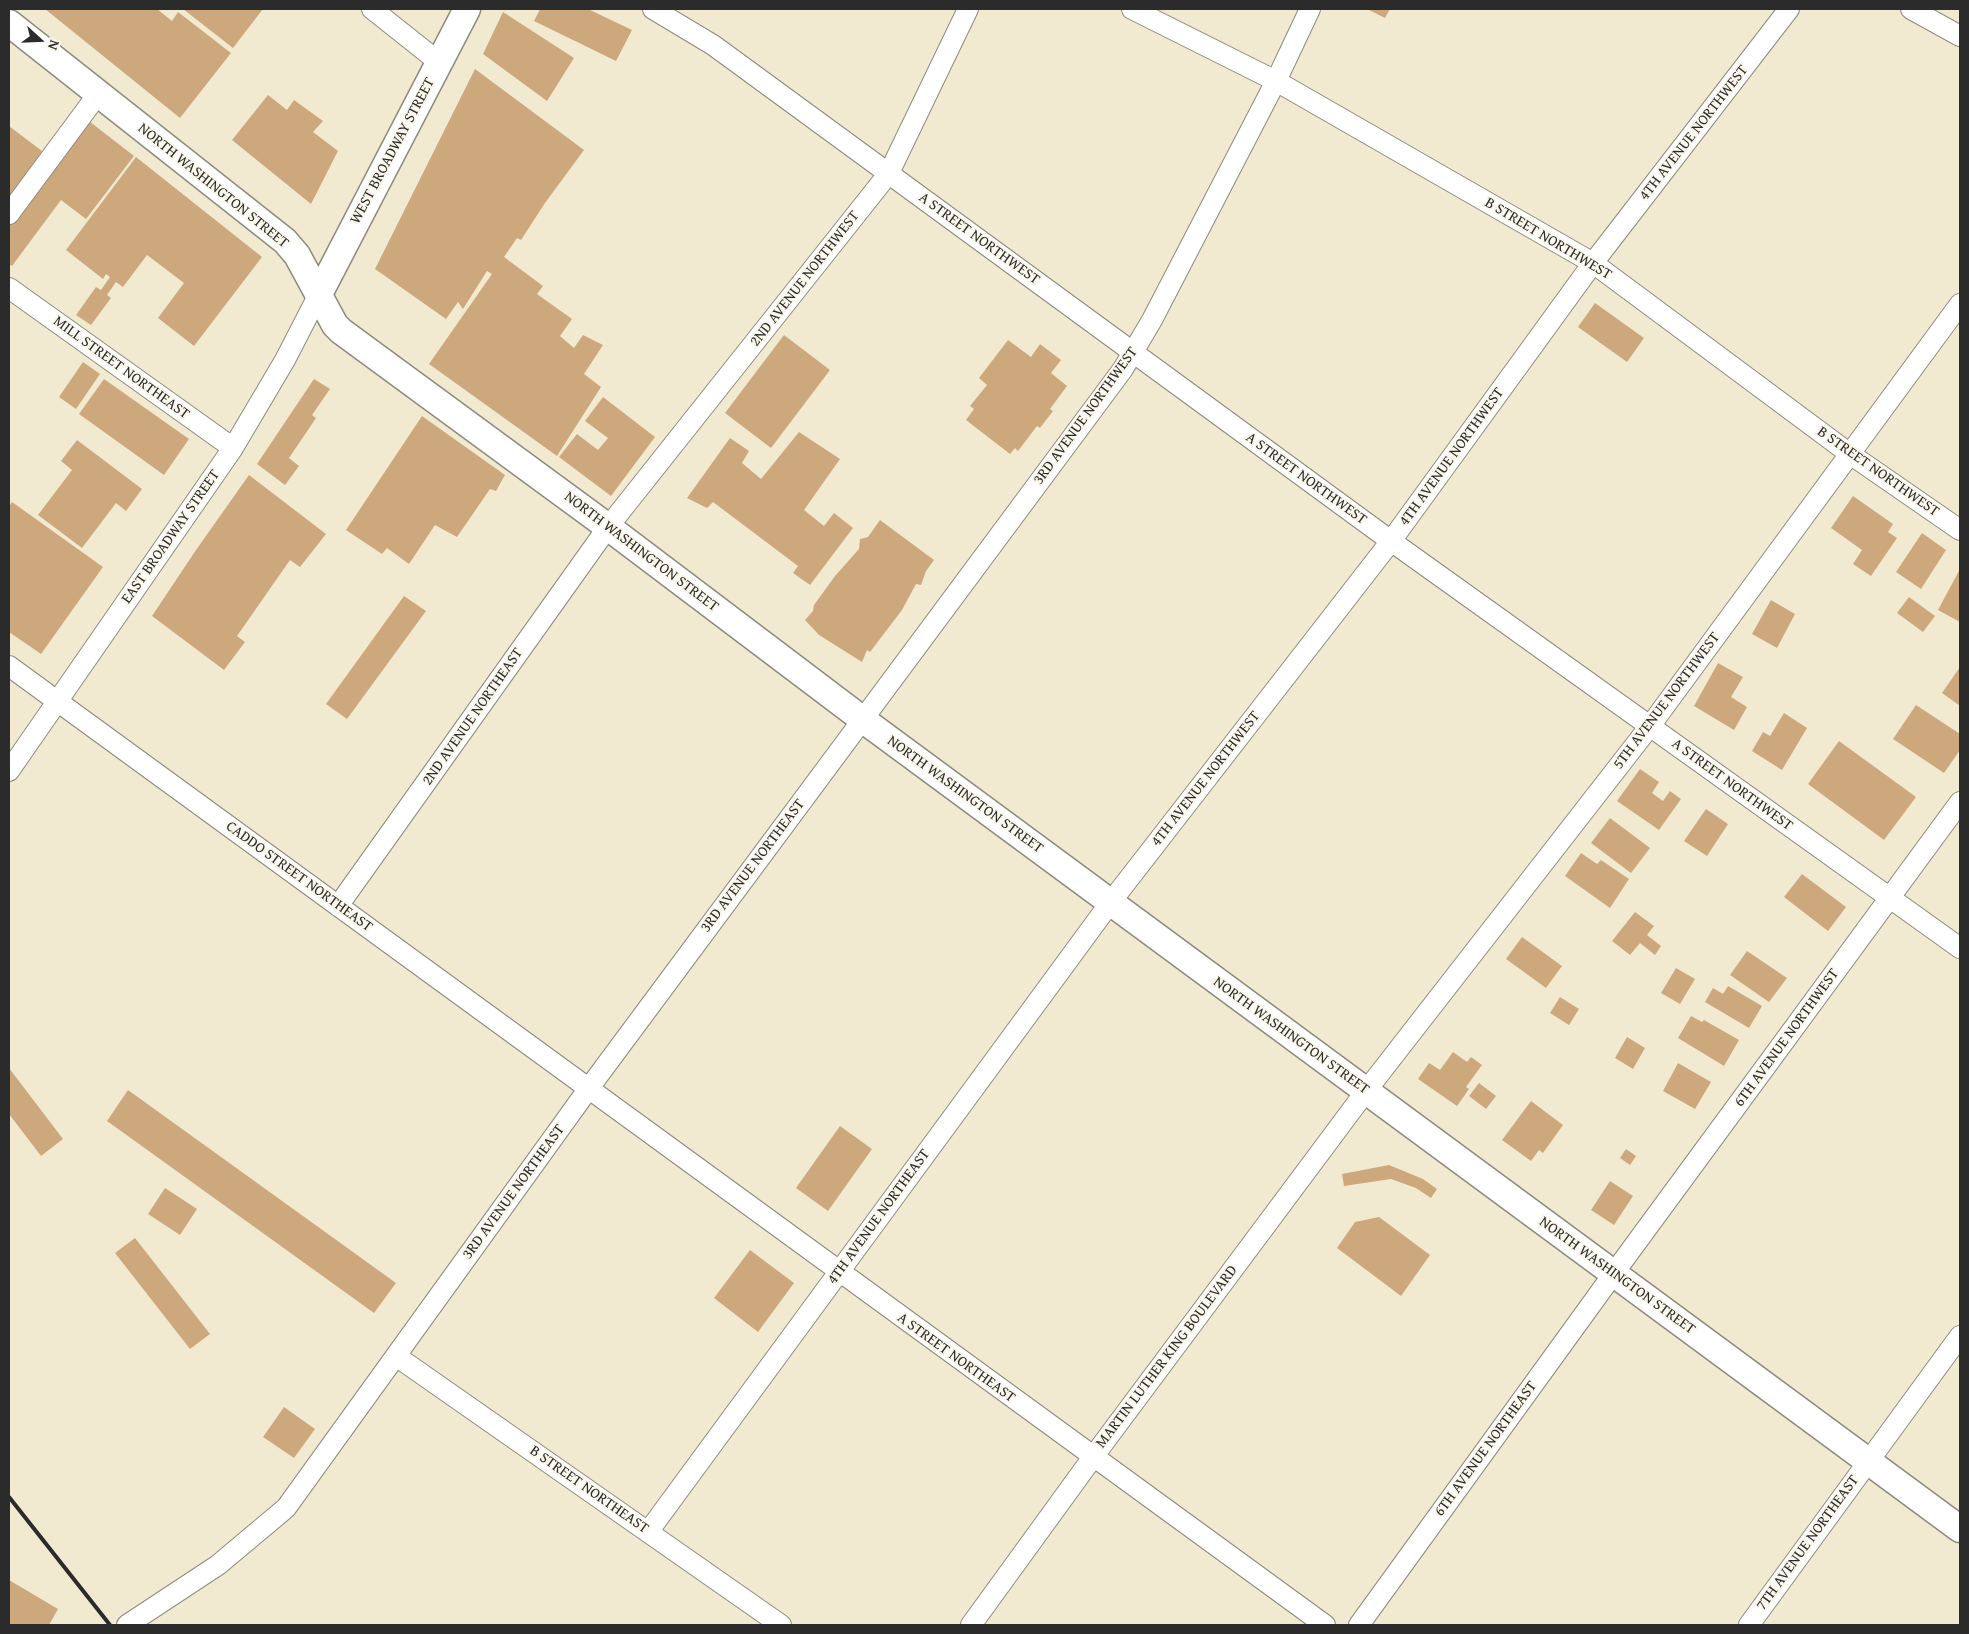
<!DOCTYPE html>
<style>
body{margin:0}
#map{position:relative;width:1969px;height:1634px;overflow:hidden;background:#f1ead1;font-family:"Gentium Book Plus",serif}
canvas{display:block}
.frame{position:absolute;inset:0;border:10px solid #2b2b2b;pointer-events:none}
.north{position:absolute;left:15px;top:15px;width:50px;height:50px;-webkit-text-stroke:4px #fbf7ec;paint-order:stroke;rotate:110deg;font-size:14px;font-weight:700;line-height:20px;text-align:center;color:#2b2b2b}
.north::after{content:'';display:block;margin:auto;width:18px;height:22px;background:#2b2b2b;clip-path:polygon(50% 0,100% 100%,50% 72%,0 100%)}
</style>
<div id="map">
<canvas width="1969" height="1634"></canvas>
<div class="frame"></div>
<div class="north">N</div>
</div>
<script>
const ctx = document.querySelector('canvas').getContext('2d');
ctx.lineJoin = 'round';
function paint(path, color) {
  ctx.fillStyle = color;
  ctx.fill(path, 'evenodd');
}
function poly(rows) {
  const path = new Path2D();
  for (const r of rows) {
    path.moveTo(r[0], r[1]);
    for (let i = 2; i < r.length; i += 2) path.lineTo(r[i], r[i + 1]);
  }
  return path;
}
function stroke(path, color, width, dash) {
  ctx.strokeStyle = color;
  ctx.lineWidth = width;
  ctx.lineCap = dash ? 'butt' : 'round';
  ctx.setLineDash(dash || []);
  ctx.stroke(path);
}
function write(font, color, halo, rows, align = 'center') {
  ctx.font = font + ' "Gentium Book Plus",serif';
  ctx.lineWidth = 4;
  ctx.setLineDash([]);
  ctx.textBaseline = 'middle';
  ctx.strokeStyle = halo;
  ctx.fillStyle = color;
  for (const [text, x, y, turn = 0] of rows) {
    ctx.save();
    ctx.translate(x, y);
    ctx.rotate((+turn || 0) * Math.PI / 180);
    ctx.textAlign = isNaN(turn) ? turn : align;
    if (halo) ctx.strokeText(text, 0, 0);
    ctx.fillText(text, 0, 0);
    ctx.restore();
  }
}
const building = poly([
 [45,9,157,9,172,21,178,12,231,53,180,118],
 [183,9,263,9,233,48],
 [540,9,588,9,632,30,616,61,534,21],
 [1367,9,1390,9,1385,18],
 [503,12,574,58,547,101,483,54],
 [475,69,584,150,545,203,521,240,517,238,504,257,543,286,537,294,572,319,560,336,574,348,583,335,603,345,584,374,601,387,557,456,429,364,492,274,487,271,463,309,458,302,446,319,375,269],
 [268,95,287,110,294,100,323,121,313,132,338,151,311,204,232,140],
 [89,121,134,156,86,219,61,200,12,266,9,264,9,227],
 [9,126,42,151,9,197],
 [136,157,262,257,194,346,158,318,184,283,147,255,123,287,116,282,107,295,111,298,91,325,76,315,96,287,101,290,110,277,106,274,103,279,66,250],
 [1595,303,1644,338,1627,362,1578,327],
 [784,335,830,370,771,448,725,413],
 [1008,340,1031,357,1040,344,1061,360,1051,373,1067,386,1050,409,1053,411,1040,428,1037,426,1018,451,1015,448,1010,454,966,420,974,409,970,406,987,385,979,378],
 [83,362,100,374,76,409,59,397],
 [104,379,189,439,164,475,79,414],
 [314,379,330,389,312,415,316,418,289,458,299,466,285,485,257,464],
 [603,397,655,437,611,496,559,457,577,434,598,450,608,438,585,421],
 [422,416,505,475,496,491,490,489,457,537,435,525,409,564,387,548,382,554,346,530],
 [799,432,840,459,804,510,824,526,834,513,853,528,810,585,793,573,798,566,713,502,707,508,687,498,730,438,749,451,742,463,761,479],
 [77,440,142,489,126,511,116,503,82,548,38,515,72,470,61,461],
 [249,475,326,534,300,567,290,560,237,636,245,642,224,670,152,616,196,550],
 [1853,496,1893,524,1888,532,1897,538,1871,576,1853,564,1862,550,1831,528],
 [12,502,103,567,41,654,9,632,9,507],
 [880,520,934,560,926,571,921,585,916,584,902,610,870,652,867,650,862,662,819,635,805,620,813,611,814,605,835,576,859,549,860,539,868,537],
 [1922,533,1946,550,1921,589,1896,572],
 [1960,569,1960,622,1938,610],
 [404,596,426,611,347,719,326,704],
 [1909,597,1935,616,1923,632,1897,613],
 [1771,600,1795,614,1777,648,1752,634],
 [1718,663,1743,677,1731,697,1747,707,1734,730,1694,706],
 [1960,667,1960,706,1942,693],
 [1916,705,1960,734,1960,750,1944,773,1893,739],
 [1784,713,1807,728,1782,770,1752,751,1763,732,1770,736],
 [1839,741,1916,797,1884,840,1808,784],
 [1640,769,1659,782,1652,793,1663,801,1670,791,1681,799,1659,830,1617,801],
 [1706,809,1728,824,1707,856,1684,841],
 [1610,818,1650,848,1631,873,1591,843],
 [1581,853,1597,864,1601,860,1629,879,1610,908,1565,876],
 [1802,874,1846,907,1828,931,1784,897],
 [1635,912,1654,926,1647,935,1661,946,1655,955,1640,943,1630,955,1612,941],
 [1522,937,1562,966,1546,988,1506,959],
 [1747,951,1787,978,1769,1002,1730,975],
 [1676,968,1695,979,1680,1004,1661,993],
 [1728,986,1762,1006,1749,1028,1705,1002,1713,988,1723,994],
 [1560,997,1579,1009,1569,1025,1550,1013],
 [1691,1016,1702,1022,1704,1020,1739,1040,1724,1066,1678,1038],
 [1627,1037,1645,1048,1633,1069,1615,1058],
 [1453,1052,1467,1062,1471,1057,1482,1065,1466,1087,1469,1089,1457,1106,1418,1079,1429,1063,1440,1070],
 [1678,1063,1711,1082,1695,1109,1663,1091],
 [9,1068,63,1139,41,1156,9,1114],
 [1479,1083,1496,1096,1486,1109,1469,1096],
 [128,1090,396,1283,374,1313,107,1121],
 [1531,1101,1563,1125,1543,1153,1539,1150,1531,1161,1502,1140],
 [840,1126,872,1149,828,1211,796,1188],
 [1626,1149,1636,1156,1630,1165,1620,1158],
 [1389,1165,1423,1179,1437,1189,1431,1198,1416,1188,1391,1179,1344,1186,1342,1174],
 [1610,1181,1633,1196,1614,1225,1591,1210],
 [165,1188,197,1209,180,1235,148,1214],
 [1379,1217,1430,1255,1401,1296,1337,1248,1355,1222],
 [135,1238,210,1334,190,1349,115,1253],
 [750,1250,794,1283,758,1332,714,1298],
 [284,1407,315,1429,294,1458,263,1437],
 [9,1580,58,1609,49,1625,9,1625]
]);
const minor = poly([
 [372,9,440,63],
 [653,9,713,45,1391,541,1960,948],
 [1132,9,1276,81,1593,263,1850,454,1960,530],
 [1911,9,1960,36],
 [9,214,98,94],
 [9,288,233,448],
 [9,666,1325,1625],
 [9,771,233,448,285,360,319,294],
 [338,906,608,527,889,173,968,9],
 [396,1356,781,1625],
 [648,1532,1110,903,1391,541,1593,263,1789,9],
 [127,1625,218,1565,286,1508,589,1088,1123,369,1152,320,1276,81,1310,9],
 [971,1625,1093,1457,1366,1091,1650,726,1960,304],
 [1359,1625,1614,1273,1960,802],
 [1749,1625,1960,1336]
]);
const major = poly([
 [9,23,285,241,297,255,335,325,341,331,608,527,862,719,1960,1529],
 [319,294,467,9]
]);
const rail = poly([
 [9,1497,110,1625]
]);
const streetNames = [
 ["4TH AVENUE NORTHWEST",1694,133,-52],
 ["WEST BROADWAY STREET",393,151,-62],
 ["NORTH WASHINGTON STREET",213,186,39],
 ["A STREET NORTHWEST",979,239,36],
 ["B STREET NORTHWEST",1548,239,31],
 ["2ND AVENUE NORTHWEST",805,279,-52],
 ["MILL STREET NORTHEAST",121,368,36],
 ["3RD AVENUE NORTHWEST",1086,416,-54],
 ["4TH AVENUE NORTHWEST",1452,457,-54],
 ["B STREET NORTHWEST",1878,472,35],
 ["A STREET NORTHWEST",1306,479,36],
 ["EAST BROADWAY STREET",171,537,-55],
 ["NORTH WASHINGTON STREET",641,552,37],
 ["5TH AVENUE NORTHWEST",1667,701,-53],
 ["2ND AVENUE NORTHEAST",473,717,-55],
 ["4TH AVENUE NORTHWEST",1206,779,-52],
 ["A STREET NORTHWEST",1732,785,36],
 ["NORTH WASHINGTON STREET",965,795,36],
 ["3RD AVENUE NORTHEAST",753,866,-53],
 ["CADDO STREET NORTHEAST",299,877,36],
 ["NORTH WASHINGTON STREET",1291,1036,36],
 ["6TH AVENUE NORTHWEST",1787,1038,-54],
 ["3RD AVENUE NORTHEAST",514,1192,-54],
 ["4TH AVENUE NORTHEAST",879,1217,-54],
 ["NORTH WASHINGTON STREET",1617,1276,36],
 ["MARTIN LUTHER KING BOULEVARD",1167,1357,-53],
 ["A STREET NORTHEAST",956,1358,36],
 ["6TH AVENUE NORTHEAST",1486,1449,-54],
 ["B STREET NORTHEAST",589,1490,35],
 ["7TH AVENUE NORTHEAST",1808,1543,-54]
];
paint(building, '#cea87d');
stroke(minor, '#8e8a7e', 22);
stroke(major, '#8e8a7e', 29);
stroke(minor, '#fff', 20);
stroke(major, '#fff', 26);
stroke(rail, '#2b2b2b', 4);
write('15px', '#2b2b2b', '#fbf7ec', streetNames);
</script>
